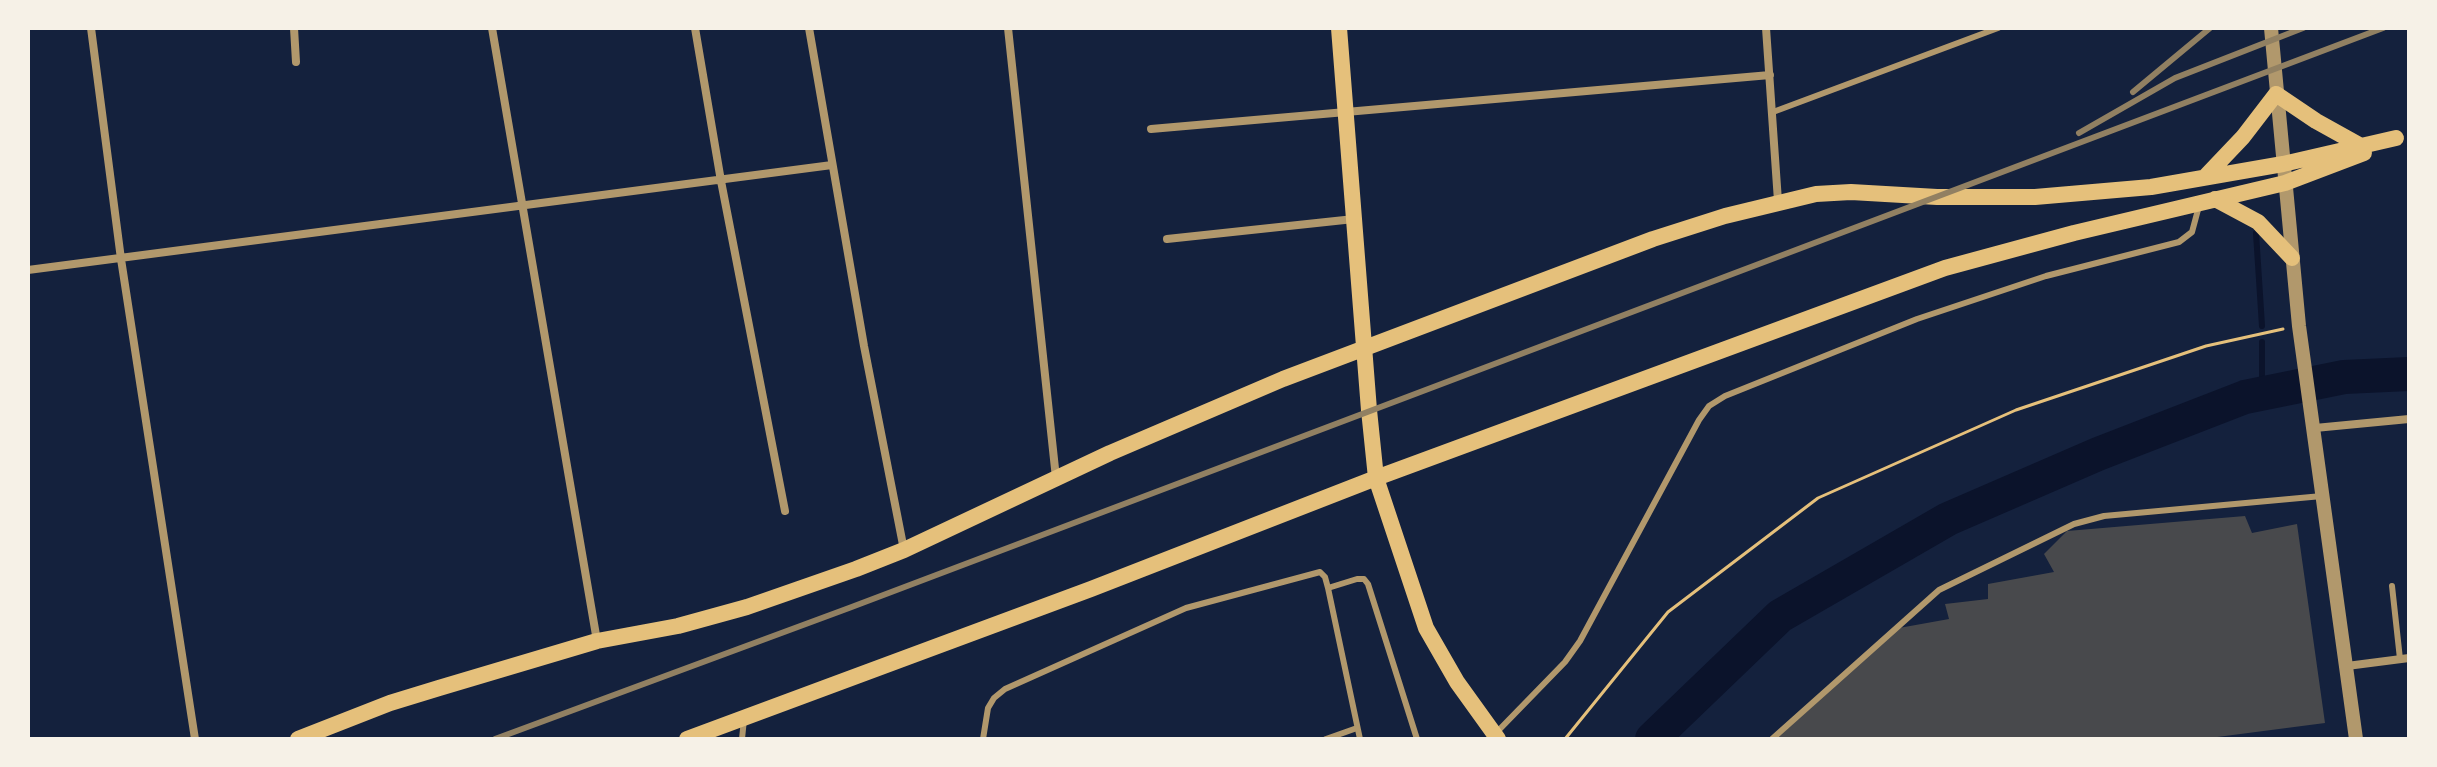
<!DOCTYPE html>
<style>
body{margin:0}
#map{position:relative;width:2437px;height:767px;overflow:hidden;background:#14213d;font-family:"Asap Condensed",sans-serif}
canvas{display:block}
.frame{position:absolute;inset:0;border:30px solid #f6f1e7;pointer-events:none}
</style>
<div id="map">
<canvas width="2437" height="767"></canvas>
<div class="frame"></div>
</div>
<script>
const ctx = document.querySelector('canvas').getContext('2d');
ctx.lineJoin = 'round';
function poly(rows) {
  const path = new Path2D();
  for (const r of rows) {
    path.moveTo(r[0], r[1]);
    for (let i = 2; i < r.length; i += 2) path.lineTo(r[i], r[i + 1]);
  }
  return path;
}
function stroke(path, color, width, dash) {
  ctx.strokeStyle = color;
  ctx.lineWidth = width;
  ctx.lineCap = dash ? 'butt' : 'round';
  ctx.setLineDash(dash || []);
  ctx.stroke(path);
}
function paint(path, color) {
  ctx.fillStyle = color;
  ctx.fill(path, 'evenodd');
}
const stream = poly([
 [2256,233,2262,326],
 [2262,394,2262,342]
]);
const river = poly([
 [1652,739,1780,616,1948,519,2098,454,2245,397,2344,377,2409,374]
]);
const building = poly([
 [2245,516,2252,533,2297,524,2325,723,2202,739,1776,739,1899,628,1949,619,1945,604,1988,599,1988,584,2054,572,2044,554,2067,531]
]);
const path = poly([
 [1565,739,1668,612,1818,498,2016,410,2206,346,2283,329]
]);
const service = poly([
 [1773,112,1998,28],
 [2392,586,2400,659],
 [1328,588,1357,579,1364,579,1368,584,1417,739],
 [1495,734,1565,662,1580,641,1699,420,1709,406,1725,396,1917,319,2046,276,2179,242,2192,232,2199,206],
 [742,739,744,719],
 [983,739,988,708,994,698,1005,689,1186,608,1320,572,1325,577,1328,588,1360,739],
 [1326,739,1357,728],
 [1772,739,1939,590,2074,524,2104,516,2322,496]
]);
const minor = poly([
 [91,28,121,259,195,739],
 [294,28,296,62],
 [492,28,597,641],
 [695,28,721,181,785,511],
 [809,28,864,346,904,550],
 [1008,28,1056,478],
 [1766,28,1778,201],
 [1151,129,1770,75],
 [1167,239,1354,219],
 [28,270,832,165],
 [2315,428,2409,419],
 [2347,666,2409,658]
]);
const tertiary = poly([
 [2271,28,2299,326,2356,739]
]);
const secondary = poly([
 [1339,28,1369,410,1376,478,1426,628,1457,682,1498,739],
 [2204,178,2243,137,2276,94,2316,121,2361,146],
 [2215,199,2258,222,2292,258],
 [298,739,390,703,439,688,597,641,678,626,747,607,856,569,904,550,1110,453,1283,379,1653,239,1725,216,1816,194,1851,192,1937,197,2035,197,2151,187,2283,164,2396,138],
 [687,739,1091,589,1376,478,1945,268,2074,233,2285,183,2364,153]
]);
const rail = poly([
 [2133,92,2210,28],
 [2079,133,2175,78,2303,28],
 [495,739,849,608,2383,28]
]);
stroke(stream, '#0b132b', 6);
stroke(river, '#0b132b', 34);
paint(building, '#48494c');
stroke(path, '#e5c07b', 3);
stroke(service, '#b1986c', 6);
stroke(minor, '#b1986c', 8);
stroke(tertiary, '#b1986c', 14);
stroke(secondary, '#e5c07b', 16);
stroke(rail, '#918062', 6);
</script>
